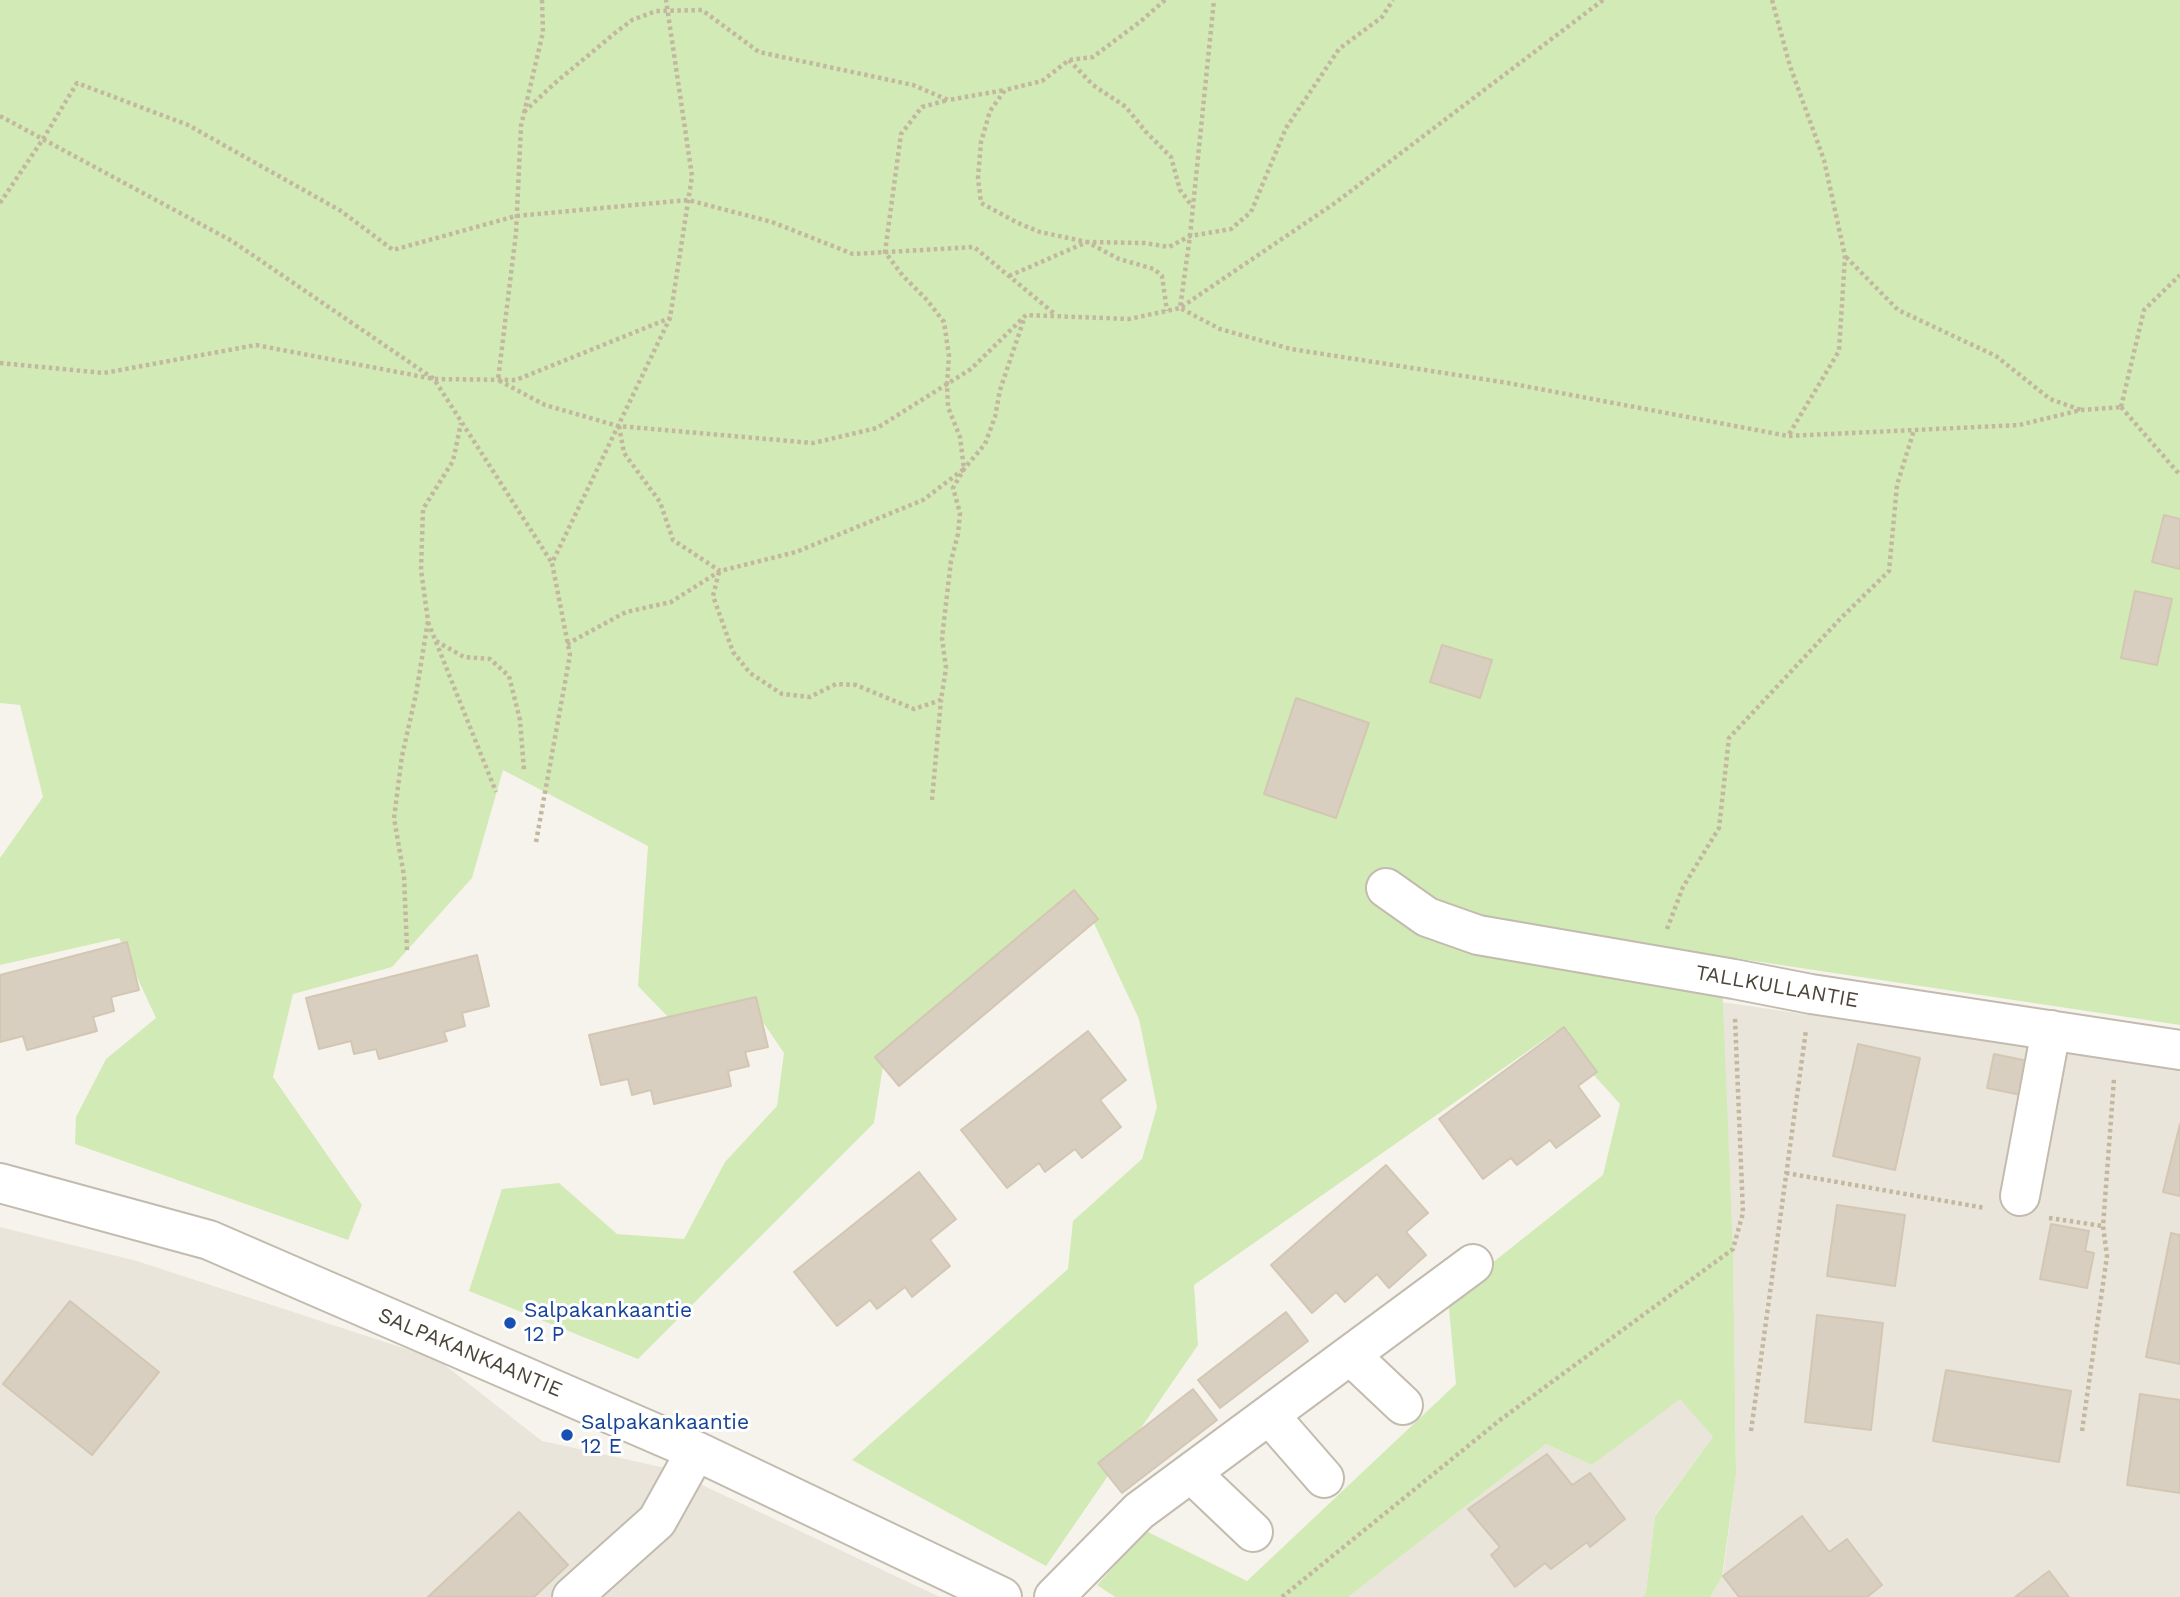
<!DOCTYPE html>
<style>
body{margin:0}
canvas{display:block;background:#f6f3ec}
</style>
<canvas width="2180" height="1597"></canvas>
<script>
const ctx = document.querySelector('canvas').getContext('2d');
ctx.lineJoin = 'round';
function paint(path, color) {
  ctx.fillStyle = color;
  ctx.fill(path, 'evenodd');
}
function poly(rows) {
  const path = new Path2D();
  for (const r of rows) {
    path.moveTo(r[0], r[1]);
    for (let i = 2; i < r.length; i += 2) path.lineTo(r[i], r[i + 1]);
  }
  return path;
}
function stroke(path, color, width, dash) {
  ctx.strokeStyle = color;
  ctx.lineWidth = width;
  ctx.lineCap = dash ? 'butt' : 'round';
  ctx.setLineDash(dash || []);
  ctx.stroke(path);
}
function write(font, color, halo, rows, align = 'center') {
  ctx.font = font + ' "Work Sans",sans-serif';
  ctx.lineWidth = 6;
  ctx.setLineDash([]);
  ctx.textBaseline = 'middle';
  ctx.strokeStyle = halo;
  ctx.fillStyle = color;
  for (const [text, x, y, turn = 0] of rows) {
    ctx.save();
    ctx.translate(x, y);
    ctx.rotate((+turn || 0) * Math.PI / 180);
    ctx.textAlign = isNaN(turn) ? turn : align;
    if (halo) ctx.strokeText(text, 0, 0);
    ctx.fillText(text, 0, 0);
    ctx.restore();
  }
}
const residential = poly([
 [1722,1002,2180,1070,2180,1597,1710,1597,1723,1575,1736,1475,1733,1249],
 [0,1227,137,1261,437,1359,542,1441,666,1468,940,1597,0,1597],
 [1680,1398,1713,1437,1655,1515,1646,1592,1643,1597,1348,1597,1546,1444,1592,1465]
]);
const green = poly([
 [0,0,2180,0,2180,1025,1721,956,1733,1249,1736,1475,1722,1577,1710,1597,1643,1597,1646,1592,1655,1516,1713,1437,1680,1399,1592,1465,1546,1444,1348,1597,1115,1597,1097,1585,1146,1531,1247,1581,1456,1384,1448,1298,1603,1175,1620,1104,1555,1032,1194,1285,1198,1345,1046,1566,852,1460,1068,1269,1073,1221,1142,1159,1157,1107,1139,1019,1084,902,884,1060,874,1123,638,1359,469,1291,502,1189,559,1183,617,1234,684,1239,725,1162,777,1106,784,1053,750,1003,668,1017,638,986,648,846,503,770,472,878,392,967,293,994,273,1077,362,1205,348,1240,75,1144,76,1117,106,1059,156,1018,119,938,0,965,0,858,43,797,20,705,0,703]
]);
const building = poly([
 [2164,515,2180,519,2180,569,2152,562,2164,515],
 [2135,591,2172,599,2157,665,2121,658,2135,591],
 [1442,645,1492,660,1480,698,1430,682,1442,645],
 [1296,698,1369,723,1336,818,1264,794,1296,698],
 [1074,890,1098,919,899,1086,875,1057,1074,890],
 [127,942,139,990,111,997,114,1011,93,1017,97,1031,27,1050,23,1036,0,1042,0,975,127,942],
 [477,955,489,1006,462,1013,465,1026,444,1032,447,1041,379,1059,376,1049,354,1054,351,1041,319,1049,306,998,477,955],
 [756,997,768,1047,745,1052,749,1066,728,1071,731,1086,654,1104,651,1090,632,1095,628,1079,601,1085,589,1035,756,997],
 [1564,1027,1597,1072,1578,1086,1600,1116,1556,1148,1550,1140,1517,1165,1511,1158,1483,1179,1439,1119,1564,1027],
 [1088,1031,1126,1080,1100,1100,1121,1127,1082,1158,1075,1149,1045,1172,1039,1163,1007,1188,961,1130,1088,1031],
 [1858,1044,1920,1058,1895,1170,1833,1156,1858,1044],
 [1994,1054,2028,1061,2021,1095,1987,1088,1994,1054],
 [2180,1124,2180,1196,2163,1192,2180,1124],
 [1386,1165,1428,1213,1406,1232,1426,1255,1389,1288,1377,1274,1345,1302,1336,1292,1312,1313,1271,1265,1386,1165],
 [919,1172,956,1219,930,1240,950,1266,912,1297,905,1287,877,1309,870,1300,837,1326,794,1272,919,1172],
 [1837,1205,1905,1215,1895,1286,1827,1276,1837,1205],
 [2051,1224,2089,1231,2085,1251,2094,1253,2087,1288,2040,1279,2051,1224],
 [2171,1233,2180,1235,2180,1364,2146,1357,2171,1233],
 [70,1301,159,1372,92,1455,3,1384,70,1301],
 [1286,1312,1308,1341,1220,1408,1198,1380,1286,1312],
 [1817,1315,1883,1323,1871,1430,1805,1422,1817,1315],
 [1946,1370,2071,1391,2059,1462,1933,1441,1946,1370],
 [1193,1389,1217,1420,1122,1493,1098,1463,1193,1389],
 [2140,1394,2180,1400,2180,1493,2127,1485,2140,1394],
 [1547,1454,1572,1485,1590,1473,1625,1519,1590,1547,1587,1542,1551,1569,1545,1563,1515,1587,1491,1555,1500,1547,1468,1509,1547,1454],
 [519,1512,568,1565,534,1597,428,1597,519,1512],
 [1802,1516,1829,1552,1847,1539,1882,1585,1867,1597,1739,1597,1723,1576,1802,1516],
 [2049,1571,2069,1597,2015,1597,2049,1571]
]);
const path = poly([
 [542,0,543,32,521,126,516,233,498,380,545,405,618,426,813,443,877,428,971,369,1026,315,1129,319,1180,308,1190,236,1214,0],
 [1165,0,1141,21,1093,57,1069,60,1042,81,1005,90,990,111,981,142,978,178,981,203,1018,223,1040,232,1087,242,1119,259,1154,269,1162,276,1167,311],
 [1603,0,1335,203,1180,308,1220,329,1291,349,1508,383,1788,436,2019,425,2081,410,2121,407],
 [1772,0,1790,66,1824,160,1845,256,1839,351,1788,436],
 [1069,60,1093,85,1126,107,1146,132,1171,157,1180,190,1192,206],
 [524,112,555,83,615,33,632,20,656,11,702,10,759,52,913,85,948,100,1005,90],
 [0,116,232,241,434,379,552,563],
 [0,203,43,139,77,83,188,125,341,211,393,250,516,216,688,200,772,222,853,254,974,247,1056,315],
 [1846,257,1898,310,1996,356,2050,399,2081,410],
 [1009,276,1087,242,1145,243,1169,247,1190,236,1231,229,1251,212,1286,128,1339,49,1382,17,1393,0],
 [0,363,104,373,256,345,434,379,516,380,670,318],
 [2121,407,2144,310,2180,275],
 [2121,407,2180,475],
 [619,426,624,453,660,502,673,540,720,571],
 [719,572,713,596,733,652,750,673,782,694,810,697,836,684,856,685,914,709,941,700,946,668,942,638,951,561,958,534,960,513,953,488,964,469,985,444,995,417,1000,390,1024,319],
 [428,622,496,792],
 [436,641,464,657,490,659,509,676,520,720,524,770],
 [567,644,626,612,671,602,720,571,796,552,923,500,964,469,960,437,948,407,947,384,949,356,944,322,927,300,903,276,885,252,901,134,922,107,948,100],
 [932,800,941,700],
 [536,842,570,655,552,563,670,318,692,176,666,0],
 [1667,929,1683,887,1719,828,1729,738,1841,618,1889,571,1897,485,1914,430],
 [407,950,404,876,394,818,402,756,416,694,428,621,421,570,423,509,453,461,461,423],
 [1786,1173,1985,1208],
 [2049,1218,2103,1226],
 [1751,1431,1806,1030],
 [2082,1431,2107,1256,2103,1226,2114,1079],
 [1282,1597,1500,1420,1733,1249,1743,1213,1735,1018]
]);
const minor = poly([
 [1386,888,1427,917,1478,935,1734,979,1811,994,2180,1050],
 [0,1183,209,1240,696,1451,1002,1597],
 [2020,1196,2051,1030],
 [1350,1355,1403,1405],
 [1269,1415,1324,1478],
 [1191,1473,1253,1532],
 [572,1597,657,1521,696,1451],
 [1054,1597,1139,1511,1473,1264]
]);
const markers = [
 [510,1323,7,"#1a4fb4"],
 [567,1435,7,"#1a4fb4"]
];
const streetNames = [
 ["TALLKULLANTIE",1777,987,10],
 ["SALPAKANKAANTIE",470,1353,23]
];
const transitNames = [
 ["Salpakankaantie",524,1311],
 ["12 P",524,1335],
 ["Salpakankaantie",581,1423],
 ["12 E",581,1447]
];
paint(residential, '#eae5da');
paint(green, '#d2eab5');
paint(building, '#d8cfc1');
stroke(building, '#d3c7b4', 2);
stroke(minor, '#c2bbae', 42);
stroke(path, '#c4b79f', 4.5, [3.5, 3.5]);
stroke(minor, '#fff', 38);
for (const [x, y, r, color] of markers) {
  const dot = new Path2D();
  dot.arc(x, y, r, 0, 2 * Math.PI);
  ctx.fillStyle = color;
  ctx.fill(dot);
  stroke(dot, '#fff', 2.5);
}
write('21px', '#4b4439', '#fff', streetNames);
write('21px', '#164399', '#fff', transitNames, 'left');
</script>
